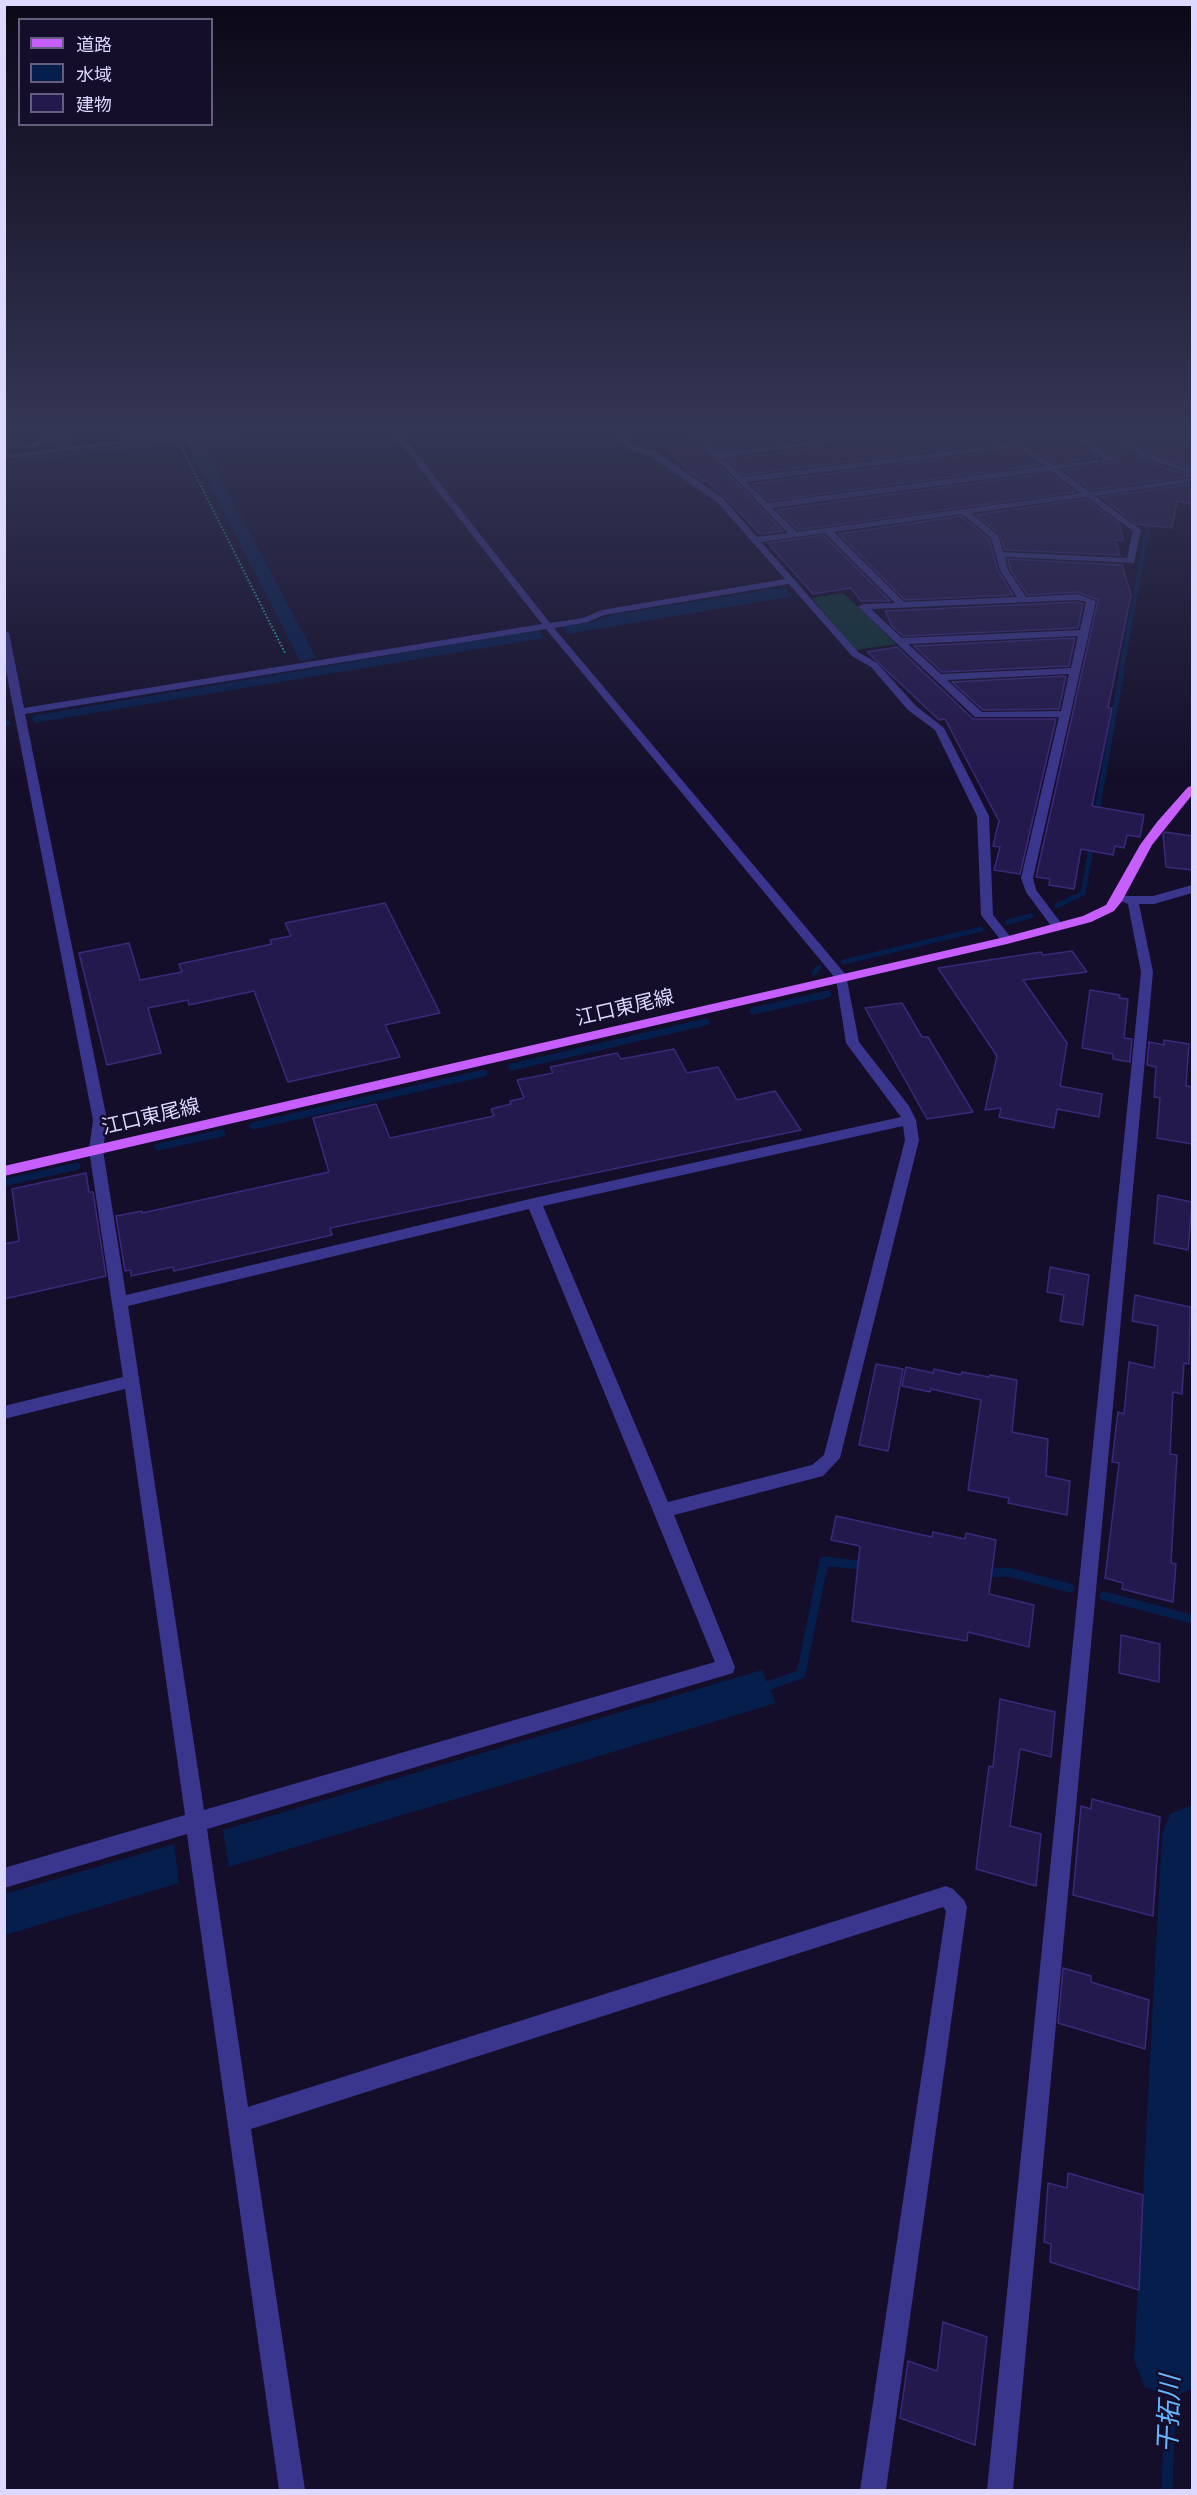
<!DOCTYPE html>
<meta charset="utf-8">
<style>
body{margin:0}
#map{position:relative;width:1197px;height:2495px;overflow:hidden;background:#140e2a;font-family:Montserrat,"Noto Sans JP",sans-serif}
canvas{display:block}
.frame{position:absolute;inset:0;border:6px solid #ddd8ff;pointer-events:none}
.legend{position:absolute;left:18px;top:18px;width:195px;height:108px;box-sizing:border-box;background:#140e2a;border:2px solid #645f7f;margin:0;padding:8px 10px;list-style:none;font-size:18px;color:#ddd8ff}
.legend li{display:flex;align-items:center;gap:12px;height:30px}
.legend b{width:30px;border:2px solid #645f7f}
</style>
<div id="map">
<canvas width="1197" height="2495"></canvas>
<div class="frame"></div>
<ul class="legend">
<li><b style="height:8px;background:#c75fff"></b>道路</li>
<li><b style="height:16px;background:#061e4c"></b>水域</li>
<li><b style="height:16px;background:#24194d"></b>建物</li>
</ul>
</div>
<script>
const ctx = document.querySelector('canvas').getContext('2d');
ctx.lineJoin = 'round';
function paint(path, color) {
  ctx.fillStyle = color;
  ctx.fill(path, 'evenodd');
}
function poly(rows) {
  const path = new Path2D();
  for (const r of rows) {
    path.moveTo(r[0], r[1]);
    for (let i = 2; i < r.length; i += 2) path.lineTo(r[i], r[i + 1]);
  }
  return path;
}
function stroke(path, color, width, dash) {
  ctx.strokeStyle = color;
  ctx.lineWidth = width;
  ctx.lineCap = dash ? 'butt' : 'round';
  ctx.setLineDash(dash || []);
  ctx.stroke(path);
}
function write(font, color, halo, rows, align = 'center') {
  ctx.font = font + ' Montserrat,"Noto Sans JP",sans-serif';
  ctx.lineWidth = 5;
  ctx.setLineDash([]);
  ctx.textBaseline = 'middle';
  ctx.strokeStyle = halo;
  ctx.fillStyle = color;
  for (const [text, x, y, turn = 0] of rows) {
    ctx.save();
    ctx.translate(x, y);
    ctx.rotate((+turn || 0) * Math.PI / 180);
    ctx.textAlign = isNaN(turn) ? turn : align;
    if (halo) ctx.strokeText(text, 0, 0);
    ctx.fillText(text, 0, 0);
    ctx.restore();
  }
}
const green = poly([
 [843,593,896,644,855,650,812,598]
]);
const water = poly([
 [209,434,247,434,201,440,316,658,300,661,185,437],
 [169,439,171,444,9,464,8,459],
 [784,587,793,596,568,634,562,626,595,621,611,615],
 [538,630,544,638,34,723,32,716],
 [762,1670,776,1703,229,1867,223,1830],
 [174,1844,179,1883,5,1935,5,1894]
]);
const streamFar4 = poly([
 [1110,434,1131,450],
 [1121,671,1150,515]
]);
const streamFar3 = poly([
 [4,724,8,723],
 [1096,816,1122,670],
 [1057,906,1083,893,1092,843],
 [1008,922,1031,916],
 [844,962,981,929],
 [814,973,819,967]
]);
const streamFar2 = poly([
 [753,1011,828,994],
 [512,1067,706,1022],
 [253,1126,484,1073],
 [158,1147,222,1133],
 [7,1182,77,1166]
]);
const streamFar1 = poly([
 [984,1573,1008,1572,1070,1588],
 [1104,1596,1192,1619],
 [759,1689,801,1674,824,1561,868,1566]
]);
const stream = poly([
 [1167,2490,1172,2360]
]);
const river = poly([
 [1192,1805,1192,2389,1172,2398,1145,2387,1134,2360,1162,1835,1170,1814,1192,1805]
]);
const building = poly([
 [701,434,825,434,828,437,719,451,701,434],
 [933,434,999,434,1007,441,743,475,727,460,837,444,840,446,933,434],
 [1014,434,1068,434,1098,457,1054,463,1014,434],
 [1083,434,1109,434,1139,459,1191,476,1091,490,1065,470,1115,462,1117,460,1083,434],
 [1124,434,1192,434,1192,468,1147,451,1124,434],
 [697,442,783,531,760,534,725,497,707,481,704,482,691,472,667,449,697,442],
 [1016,449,1039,465,769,501,751,484,1016,449],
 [1049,473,1075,492,798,530,777,510,1049,473],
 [1192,484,1192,504,1177,501,1172,528,1136,524,1101,497,1192,484],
 [1085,499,1120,524,1123,540,1115,540,1120,555,1005,550,999,533,976,515,1085,499],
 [961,516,989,539,998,571,1013,595,905,600,839,534,961,516],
 [824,535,890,601,861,601,851,588,813,594,768,543,824,535],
 [1008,559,1122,565,1131,595,1108,708,1112,708,1092,806,1144,815,1140,837,1127,835,1124,848,1115,846,1113,855,1081,849,1074,889,1049,885,1050,879,1036,877,1098,600,1077,592,1027,595,1010,569,1008,559],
 [1077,602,1083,604,1078,628,903,636,892,626,885,611,1077,602],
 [1075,638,1069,666,942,672,914,646,1075,638],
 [897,647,973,719,1056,719,1020,874,994,870,1000,847,993,846,999,821,945,719,939,720,867,652,897,647],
 [1066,676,1059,709,983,710,952,682,1066,676],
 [1165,832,1192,836,1192,870,1166,867,1163,834,1165,832],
 [385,903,440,1013,385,1025,400,1057,288,1082,254,991,189,1005,188,1000,148,1008,161,1053,107,1065,79,953,129,943,140,980,182,972,179,964,272,944,270,940,291,936,285,923,385,903],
 [1072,951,1087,972,1023,980,1067,1043,1060,1086,1102,1094,1099,1117,1057,1109,1054,1128,999,1117,1001,1108,985,1110,997,1056,938,968,1041,952,1043,955,1072,951],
 [1090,990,1120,995,1119,998,1128,999,1124,1038,1132,1039,1130,1062,1113,1059,1113,1054,1082,1048,1090,990],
 [902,1003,922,1037,928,1037,973,1112,927,1119,865,1008,902,1003],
 [1164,1040,1189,1044,1186,1086,1192,1087,1192,1144,1157,1138,1160,1098,1154,1097,1156,1067,1147,1065,1149,1042,1164,1045,1164,1040],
 [674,1049,687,1073,718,1067,737,1100,775,1091,801,1130,330,1228,332,1235,174,1271,173,1267,131,1276,131,1270,125,1271,116,1216,142,1211,142,1213,329,1172,313,1118,376,1104,390,1138,494,1116,491,1109,511,1104,510,1101,524,1098,517,1080,553,1073,550,1067,617,1053,621,1059,674,1049],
 [86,1173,89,1192,93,1192,106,1276,4,1299,4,1244,19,1241,12,1189,86,1173],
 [1158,1195,1192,1202,1188,1250,1154,1243,1158,1195],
 [1050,1267,1089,1275,1083,1325,1060,1321,1064,1295,1047,1292,1050,1267],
 [1135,1295,1190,1307,1189,1364,1184,1363,1182,1394,1173,1392,1170,1454,1177,1455,1171,1563,1176,1564,1173,1602,1122,1589,1123,1583,1105,1578,1119,1463,1112,1462,1118,1412,1124,1414,1129,1362,1154,1368,1158,1326,1132,1321,1135,1295],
 [876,1364,903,1369,888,1451,859,1445,876,1364],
 [906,1367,933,1373,933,1374,934,1369,961,1375,962,1372,989,1377,990,1375,1017,1380,1012,1432,1048,1439,1046,1476,1070,1481,1067,1515,1008,1503,1009,1498,968,1490,981,1400,931,1389,930,1392,902,1386,906,1367],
 [836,1516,932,1537,933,1532,965,1539,966,1533,996,1540,989,1594,1034,1605,1029,1647,968,1632,967,1641,852,1621,860,1546,831,1540,836,1516],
 [1121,1635,1160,1644,1159,1682,1119,1673,1121,1635],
 [1000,1699,1055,1712,1051,1757,1020,1749,1010,1826,1041,1834,1036,1886,976,1869,989,1766,993,1767,1000,1699],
 [1092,1799,1160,1817,1153,1916,1073,1895,1081,1806,1091,1809,1092,1799],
 [1063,1968,1091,1976,1091,1982,1149,2000,1145,2049,1058,2023,1063,1968],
 [1068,2173,1143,2195,1139,2290,1050,2262,1051,2244,1044,2242,1048,2183,1067,2188,1068,2173],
 [943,2322,987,2337,975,2445,900,2418,908,2361,937,2371,943,2322]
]);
const path = poly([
 [182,448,285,653]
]);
const minor = poly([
 [60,434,73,434,29,449,22,447,60,434],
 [169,434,192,434,4,459,4,455,169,434],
 [393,434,401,434,550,623,583,618,602,610,785,579,717,502,650,456,629,449,614,434,623,434,635,445,656,452,723,498,757,537,788,533,692,434,698,434,718,453,870,434,893,434,722,458,742,477,1012,443,1001,434,1010,434,1053,465,1104,459,1070,434,1079,434,1115,460,1059,469,1090,492,1192,478,1192,482,1095,496,1141,530,1134,563,1005,557,1008,570,1026,597,1077,594,1096,601,1033,878,1036,890,1064,927,1058,931,1054,930,1026,892,1021,878,1059,717,975,717,860,609,858,607,863,604,895,603,825,533,761,542,858,652,877,663,916,706,944,728,989,816,993,915,1013,940,1007,944,1003,943,981,915,977,816,935,730,908,710,871,667,852,656,789,584,604,615,588,622,554,628,846,975,859,1042,909,1106,916,1120,919,1140,840,1458,823,1476,674,1515,735,1667,733,1673,207,1829,248,2107,946,1886,953,1889,964,1900,967,1907,886,2490,860,2490,946,1911,943,1907,251,2129,305,2490,279,2490,187,1834,4,1888,4,1868,185,1815,125,1389,4,1419,4,1406,123,1377,89,1150,93,1120,4,660,4,630,9,633,24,708,542,624,393,434],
 [1017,447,1045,466,768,503,746,482,1017,447],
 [1050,471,1081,493,797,532,772,508,1050,471],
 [1086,497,1133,531,1127,558,1003,552,998,535,971,513,1086,497],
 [962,514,991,538,1000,570,1017,597,904,602,834,532,962,514],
 [1077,600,1086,602,1080,630,902,638,871,609,1077,600],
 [546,629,836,979,846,1043,901,1117,534,1198,126,1295,103,1150,107,1120,25,714,546,629],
 [1078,636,1071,668,941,674,908,644,1078,636],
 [1069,674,1061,711,982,712,947,680,1069,674],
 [903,1126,905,1140,824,1455,812,1465,668,1502,543,1206,903,1126],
 [529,1209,715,1662,204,1810,128,1306,529,1209],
 [1111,434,1120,434,1146,453,1192,470,1192,474,1140,457,1111,434],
 [1192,885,1192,893,1154,904,1139,904,1153,972,1013,2490,987,2490,1141,972,1128,904,1119,900,1125,896,1153,896,1192,885]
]);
const major = poly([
 [1192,786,1192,795,1152,845,1122,901,1114,911,1091,922,1007,944,4,1176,4,1166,1005,937,1083,916,1106,905,1140,845,1157,822,1188,787,1192,786]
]);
const streetNames = [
 ["江口東尾線",625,1008,-13],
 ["江口東尾線",151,1117,-13]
];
const nearWaternames = [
 ["干拓川",1170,2414,-88]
];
paint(green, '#113534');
paint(water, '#061e4c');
stroke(streamFar4, '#061e4c', 4.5);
stroke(streamFar3, '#061e4c', 5);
stroke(streamFar2, '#061e4c', 7);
stroke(streamFar1, '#061e4c', 9);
stroke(stream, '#061e4c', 11);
paint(river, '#061e4c');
paint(building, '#24194d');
stroke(building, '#3b297b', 1.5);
stroke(path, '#26c5bf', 2, [1.5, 2]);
paint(minor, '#3b368d');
paint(major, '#c75fff');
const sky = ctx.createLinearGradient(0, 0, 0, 783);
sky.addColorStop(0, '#0b0817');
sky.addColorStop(0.55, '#343655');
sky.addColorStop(1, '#34365500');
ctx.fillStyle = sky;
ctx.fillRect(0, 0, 1197, 783);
write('20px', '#ddd8ff', '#140e2a', streetNames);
write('italic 26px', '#66b5ff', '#140e2a', nearWaternames);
</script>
